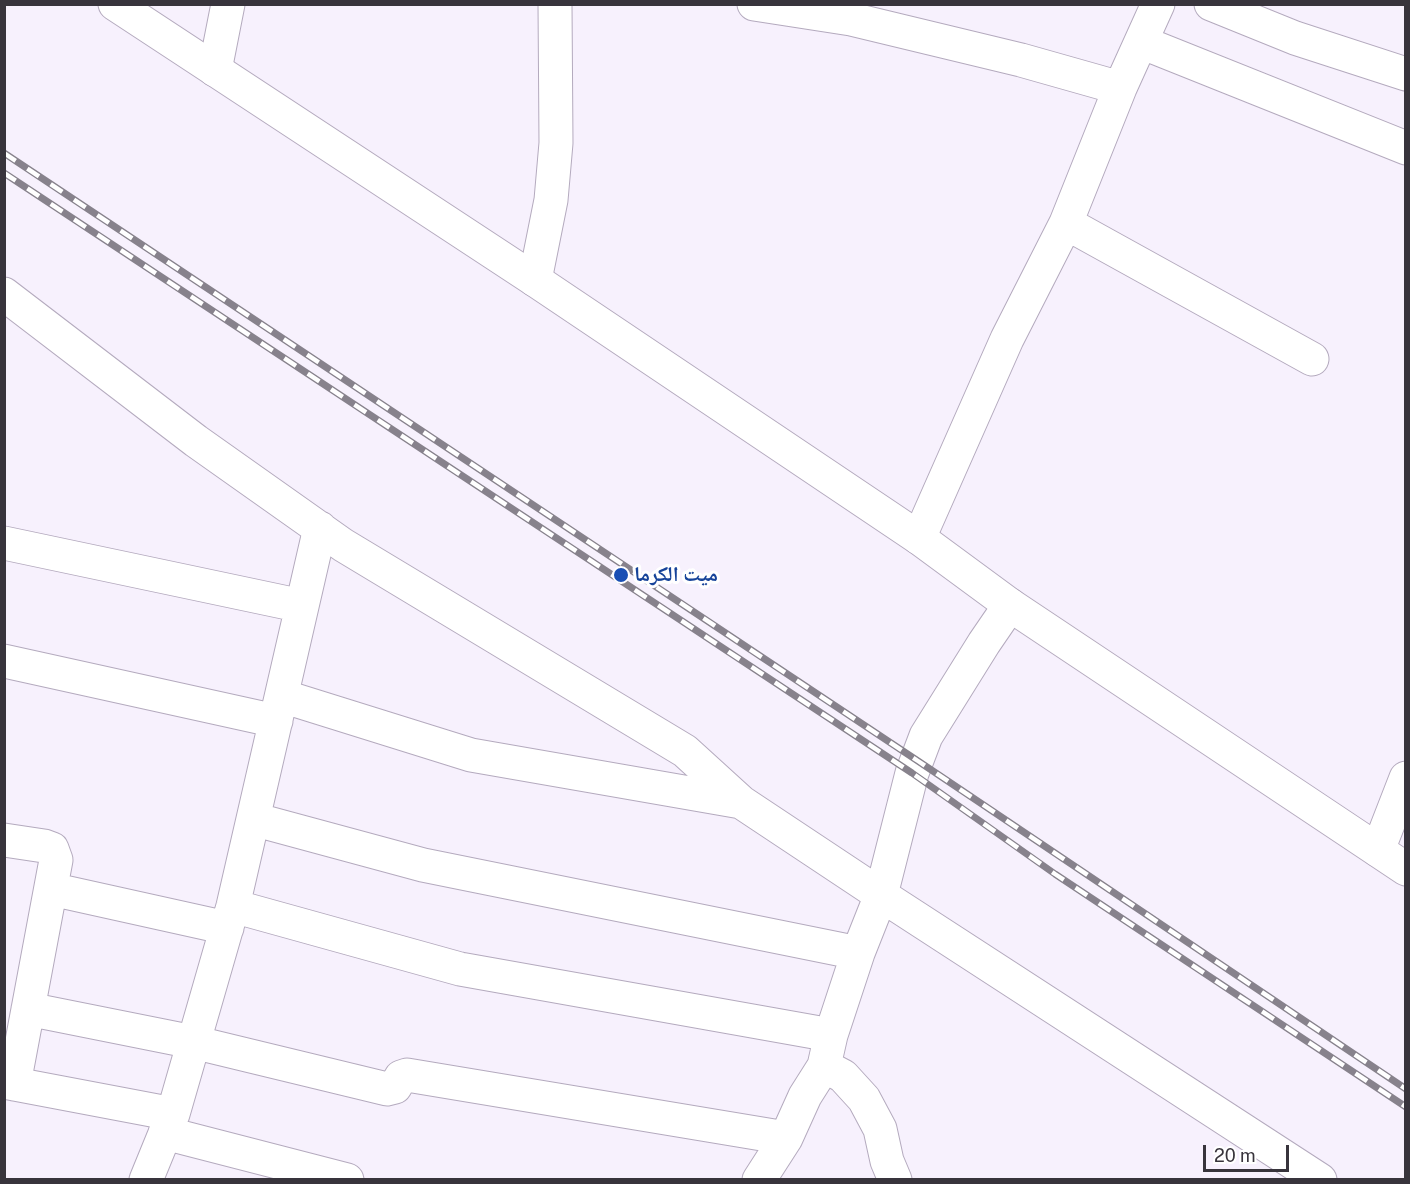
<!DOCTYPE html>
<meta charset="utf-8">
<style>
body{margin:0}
#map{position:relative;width:1410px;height:1184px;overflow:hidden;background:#f7f1fd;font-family:"Public Sans",sans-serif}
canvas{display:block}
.frame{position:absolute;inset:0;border:6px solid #38343c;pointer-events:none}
.scale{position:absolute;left:1203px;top:1145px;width:86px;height:27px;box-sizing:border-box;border:3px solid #38343c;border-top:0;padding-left:8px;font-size:18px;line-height:21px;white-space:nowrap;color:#38343c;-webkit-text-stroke:4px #fff;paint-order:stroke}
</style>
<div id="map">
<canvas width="1410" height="1184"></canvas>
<div class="frame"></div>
<div class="scale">20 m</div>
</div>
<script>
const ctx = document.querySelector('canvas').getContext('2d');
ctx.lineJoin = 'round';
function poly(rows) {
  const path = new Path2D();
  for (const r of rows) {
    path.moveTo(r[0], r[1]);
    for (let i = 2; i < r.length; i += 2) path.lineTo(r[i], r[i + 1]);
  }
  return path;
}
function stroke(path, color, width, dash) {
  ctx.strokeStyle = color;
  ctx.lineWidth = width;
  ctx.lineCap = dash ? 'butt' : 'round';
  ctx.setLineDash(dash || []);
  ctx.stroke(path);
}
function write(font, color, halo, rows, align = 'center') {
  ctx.font = font + ' "Public Sans","Noto Naskh Arabic",sans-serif';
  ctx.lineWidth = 6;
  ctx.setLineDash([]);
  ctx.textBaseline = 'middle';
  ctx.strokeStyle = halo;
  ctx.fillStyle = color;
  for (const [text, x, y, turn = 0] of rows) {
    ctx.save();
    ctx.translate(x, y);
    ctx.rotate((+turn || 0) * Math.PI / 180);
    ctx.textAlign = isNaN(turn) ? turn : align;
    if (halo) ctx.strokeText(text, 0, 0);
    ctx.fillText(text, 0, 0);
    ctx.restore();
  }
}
const minor = poly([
 [754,4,851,19,1021,60,1120,88],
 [1211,4,1295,38,1406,74],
 [1141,42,1406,148],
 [215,70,228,4],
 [1066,223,1312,359],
 [535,280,551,200,556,143,555,4],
 [4,294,196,441,343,545,685,751,741,802,881,895,1320,1180],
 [919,538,1007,339,1066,223,1120,88,1158,4],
 [4,543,302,606],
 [4,661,276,721],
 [282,696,471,755,741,802],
 [253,819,423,865,858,953],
 [4,840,44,846,52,849,56,860,14,1084],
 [1378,850,1406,778],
 [51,889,227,928],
 [233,906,460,969,831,1035],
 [28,1009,193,1042,387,1089,395,1087,401,1077,407,1075,786,1138],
 [824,1066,843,1076,864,1099,880,1129,887,1161,895,1180],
 [4,1082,173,1114],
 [165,1133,347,1180],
 [146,1180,173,1114,233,906,320,528],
 [759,1180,786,1138,805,1096,824,1066,831,1035,858,953,881,895,912,773,926,736,984,643,1010,605]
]);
const major = poly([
 [115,4,535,280,919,538,1010,605,1406,869]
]);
const rail = poly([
 [4,153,918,761,1406,1089],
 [4,173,912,773,1055,874,1406,1107]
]);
const markers = [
 [621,575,8,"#1a4fb4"]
];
const transitNames = [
 ["ميت الكرما",634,575]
];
stroke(minor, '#b4aabe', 35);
stroke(major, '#b4aabe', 35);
stroke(minor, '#fff', 33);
stroke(major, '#fff', 33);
stroke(rail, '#87828c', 7);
stroke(rail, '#fff', 4.5, [14]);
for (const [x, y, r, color] of markers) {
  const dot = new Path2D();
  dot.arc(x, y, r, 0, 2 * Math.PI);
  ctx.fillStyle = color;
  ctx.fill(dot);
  stroke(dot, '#fff', 2);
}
write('bold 21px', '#164399', '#fff', transitNames, 'left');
</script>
